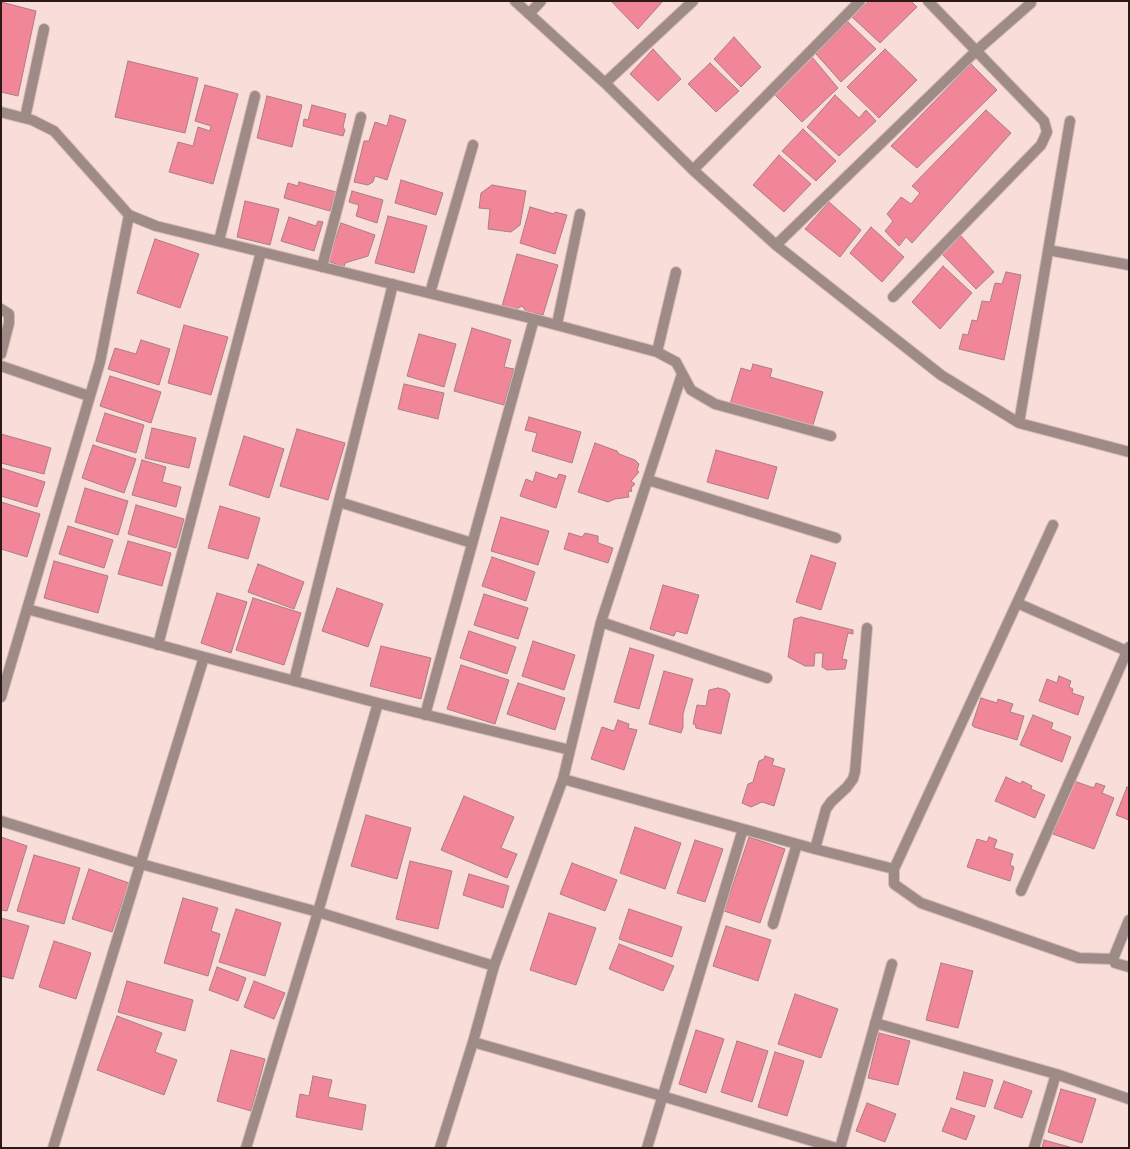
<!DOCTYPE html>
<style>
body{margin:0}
#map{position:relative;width:1130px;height:1149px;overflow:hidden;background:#f9ddd8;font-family:"Archivo Narrow",sans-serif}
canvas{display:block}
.frame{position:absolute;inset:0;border:2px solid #2b1a17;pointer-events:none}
</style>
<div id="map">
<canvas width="1130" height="1149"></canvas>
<div class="frame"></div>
</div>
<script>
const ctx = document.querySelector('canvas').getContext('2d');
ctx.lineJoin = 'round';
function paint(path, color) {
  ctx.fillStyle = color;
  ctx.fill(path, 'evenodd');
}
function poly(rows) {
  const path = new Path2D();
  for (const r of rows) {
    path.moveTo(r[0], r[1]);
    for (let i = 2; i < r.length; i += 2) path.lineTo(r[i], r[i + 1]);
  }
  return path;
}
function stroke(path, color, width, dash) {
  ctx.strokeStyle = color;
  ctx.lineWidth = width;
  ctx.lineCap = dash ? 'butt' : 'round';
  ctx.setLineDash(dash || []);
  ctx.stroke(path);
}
const building = poly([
 [611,1,663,1,638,29,611,1],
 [869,1,911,1,917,7,880,43,852,17,869,1],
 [1,2,36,11,18,96,1,92,1,2],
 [848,22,876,49,841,82,816,54,848,22],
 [734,37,761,67,741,87,714,59,734,37],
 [653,49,681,79,658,101,630,74,653,49],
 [885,49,917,80,879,118,847,87,885,49],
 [812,57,838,88,802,122,775,95,812,57],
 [128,61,198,78,185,133,115,117,128,61],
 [710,63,739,91,716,112,688,84,710,63],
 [971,64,997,90,917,168,891,146,971,64],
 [205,85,238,94,213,184,169,172,178,142,193,146,198,127,210,131,211,126,195,121,205,85],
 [835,95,859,118,866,110,876,121,839,156,807,127,835,95],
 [267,96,302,105,292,147,257,138,267,96],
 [312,105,346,114,343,127,345,130,343,136,303,126,304,119,308,120,312,105],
 [986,110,1011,133,912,243,906,237,899,246,885,231,893,221,887,214,901,197,911,204,920,193,912,186,986,110],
 [390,115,406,120,387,180,375,176,373,182,368,185,354,182,364,141,369,141,375,122,387,126,390,115],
 [803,129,836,161,816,181,782,151,803,129],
 [779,155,811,184,784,212,753,185,779,155],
 [401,180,443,193,436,215,395,203,401,180],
 [299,182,336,192,330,211,284,198,288,183,298,186,299,182],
 [492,185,526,191,520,225,511,232,488,229,490,209,479,208,481,193,492,185],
 [352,191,383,200,377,223,356,216,359,205,349,202,352,191],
 [245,201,279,209,270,245,237,237,245,201],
 [829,202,861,230,840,257,805,229,829,202],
 [530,207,554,214,555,212,567,215,555,254,520,243,530,207],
 [388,216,427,226,414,273,375,263,388,216],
 [289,217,316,226,318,221,323,222,314,251,281,241,289,217],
 [341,223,375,235,368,256,345,263,344,267,328,261,341,223],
 [871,227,904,257,882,282,850,253,871,227],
 [961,236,994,272,976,289,942,254,961,236],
 [155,239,199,254,180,308,137,293,155,239],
 [517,254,558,265,543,315,534,313,529,315,522,306,514,310,502,306,517,254],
 [943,266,972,293,940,329,912,302,943,266],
 [1006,272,1021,275,1004,360,959,349,963,334,968,335,972,320,977,321,982,301,990,302,995,283,1002,284,1006,272],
 [184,325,228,337,211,395,168,383,184,325],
 [472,328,511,340,504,367,514,369,504,405,454,391,472,328],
 [419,334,456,344,444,387,407,376,419,334],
 [141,340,170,349,159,385,108,369,115,348,136,354,141,340],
 [753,364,772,369,770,377,823,392,812,428,730,404,741,368,751,371,753,364],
 [110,376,161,392,151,423,100,406,110,376],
 [404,384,444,393,438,419,398,409,404,384],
 [105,413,144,425,136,453,96,441,105,413],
 [529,417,581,432,572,463,532,451,537,433,525,430,529,417],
 [152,428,196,438,189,468,145,458,152,428],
 [297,429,345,443,328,500,280,486,297,429],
 [1,434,51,448,44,474,1,463,1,434],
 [244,436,284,449,269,498,229,485,244,436],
 [595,443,617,451,619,454,635,460,639,464,637,470,639,472,631,481,635,484,631,488,632,491,628,492,629,497,615,499,608,502,578,492,595,443],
 [93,445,136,459,124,493,82,478,93,445],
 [716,450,777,467,768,499,707,482,716,450],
 [142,460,166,467,162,482,181,487,176,507,132,495,142,460],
 [1,468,45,482,37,507,1,496,1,468],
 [536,472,557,479,559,474,566,476,556,508,520,496,526,479,533,482,536,472],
 [85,488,128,501,118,535,75,522,85,488],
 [1,502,40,514,27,557,1,549,1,502],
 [136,505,184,519,176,548,128,534,136,505],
 [220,506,260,518,248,559,208,548,220,506],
 [501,517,549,531,538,565,491,551,501,517],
 [68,526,113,540,104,568,59,554,68,526],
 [569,533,582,537,585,533,598,536,598,543,613,548,608,563,564,549,569,533],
 [128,541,171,553,162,586,118,574,128,541],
 [811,555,836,563,821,610,796,602,811,555],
 [492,557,535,572,526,601,482,586,492,557],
 [54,561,108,576,98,613,44,598,54,561],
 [258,564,304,582,294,609,248,592,258,564],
 [663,585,699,595,687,634,676,631,674,636,650,629,663,585],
 [337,588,383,604,368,647,322,631,337,588],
 [217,593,247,602,231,653,201,643,217,593],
 [484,594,528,608,518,639,474,625,484,594],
 [253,598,301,613,284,665,236,650,253,598],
 [801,617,853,630,853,634,848,633,842,659,847,660,845,669,827,670,822,667,823,653,815,653,814,666,805,666,788,657,794,619,801,617],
 [469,631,516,647,507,674,460,658,469,631],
 [533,641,575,655,564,690,522,676,533,641],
 [381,646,431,658,421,699,370,686,381,646],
 [630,648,654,655,639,709,614,702,630,648],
 [461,665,509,680,495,724,447,709,461,665],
 [664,671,693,679,683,714,683,727,681,733,649,724,664,671],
 [1059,676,1071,681,1069,687,1073,689,1072,693,1084,697,1078,715,1039,701,1047,679,1057,683,1059,676],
 [518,683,565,698,555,730,507,714,518,683],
 [718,688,726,690,730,694,721,734,696,728,695,724,693,724,697,705,706,706,709,690,718,688],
 [981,698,997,703,998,699,1013,704,1010,712,1024,716,1017,740,974,727,972,725,981,698],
 [1033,715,1053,723,1051,729,1071,737,1062,762,1020,745,1033,715],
 [618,720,629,724,628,728,637,730,624,770,591,759,602,727,614,731,618,720],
 [765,756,774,759,772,765,785,769,774,806,762,802,751,807,742,803,748,784,753,782,759,761,764,759,765,756],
 [1006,777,1021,784,1022,781,1032,786,1031,789,1045,795,1035,818,995,801,1006,777],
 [1074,781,1094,788,1096,783,1105,786,1102,793,1114,798,1094,849,1053,834,1074,781],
 [1127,787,1129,788,1129,820,1116,815,1127,787],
 [464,796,514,817,501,848,517,854,507,878,441,850,464,796],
 [366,815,411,828,397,879,351,866,366,815],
 [635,827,681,843,665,889,620,873,635,827],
 [1,837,27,846,7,911,1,910,1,837],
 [749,837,785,849,760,923,724,911,749,837],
 [989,837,997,840,994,848,1013,854,1010,865,1014,867,1010,881,967,867,977,839,987,842,989,837],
 [695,840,723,849,705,902,677,893,695,840],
 [34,855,80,868,64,924,17,911,34,855],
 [410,861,452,871,438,929,396,919,410,861],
 [572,863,617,880,605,911,560,894,572,863],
 [89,869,129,883,112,932,72,919,89,869],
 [469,874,509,886,503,908,463,895,469,874],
 [183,898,218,908,211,931,220,934,208,976,164,963,183,898],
 [236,909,281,923,265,976,219,962,236,909],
 [629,909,682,927,672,957,619,939,629,909],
 [549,913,596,928,576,985,530,970,549,913],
 [1,918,29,926,13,979,1,976,1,918],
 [726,926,771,940,758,981,713,966,726,926],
 [54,941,91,953,76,999,39,987,54,941],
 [619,944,674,966,663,991,609,969,619,944],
 [941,963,973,971,958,1028,926,1020,941,963],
 [217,967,246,978,238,1001,209,990,217,967],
 [127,981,193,1000,185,1031,118,1012,127,981],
 [254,981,285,993,274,1019,244,1007,254,981],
 [795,994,838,1009,821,1058,778,1044,795,994],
 [117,1016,162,1033,155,1052,177,1060,164,1095,97,1070,117,1016],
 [696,1030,724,1039,706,1093,679,1084,696,1030],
 [879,1033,910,1041,898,1085,868,1078,879,1033],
 [737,1041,768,1051,752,1102,721,1092,737,1041],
 [231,1050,265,1059,251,1111,217,1101,231,1050],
 [775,1052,804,1061,787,1116,758,1107,775,1052],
 [964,1072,993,1080,985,1107,956,1099,964,1072],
 [313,1076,332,1080,328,1097,366,1105,362,1130,296,1117,300,1094,309,1096,313,1076],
 [1004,1081,1032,1091,1022,1118,994,1108,1004,1081],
 [1061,1089,1096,1099,1082,1143,1048,1132,1061,1089],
 [867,1103,896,1114,885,1142,856,1131,867,1103],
 [951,1108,975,1116,966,1140,942,1131,951,1108],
 [1044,1140,1073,1148,1042,1148,1044,1140]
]);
const street = poly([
 [515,1,605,83,693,170,776,245,941,375,1019,423,1129,452],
 [529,14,541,1],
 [605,83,693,1],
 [1,112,32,120,54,131,129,215,156,226,534,319,657,352,676,362,691,390,715,404,831,436],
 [25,118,44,29],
 [693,170,860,1],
 [219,241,255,96],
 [776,245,976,51,1031,3],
 [1048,250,1129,265],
 [322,267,361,117],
 [430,293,473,145],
 [893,297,1041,145,1047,132,1044,121,928,1],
 [1,309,9,314,9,323,1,354],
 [557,324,580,214],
 [657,352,676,272],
 [1,366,89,396],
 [1019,423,1070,121],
 [648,480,836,538],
 [339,502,472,543],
 [1053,525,894,869,894,884,921,903,1079,958,1113,959],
 [1017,603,1129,652],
 [27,609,204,657,378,703,570,750],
 [601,622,767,678],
 [158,645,261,252],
 [294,681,393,284],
 [1,697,100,362,129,215],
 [425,715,534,319],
 [563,779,815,849,894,869],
 [1,821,141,864,318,912,494,966],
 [815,849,826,809,831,802,847,787,853,779,855,772,867,628],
 [1021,891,1129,647],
 [1129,920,1113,959,1115,963,1129,967],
 [773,924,797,844],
 [875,1023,1056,1074,1129,1099],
 [473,1042,662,1096,836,1148],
 [53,1148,204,657],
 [246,1148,318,912,378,703],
 [440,1148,473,1042,494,966,563,779,601,622,682,374],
 [647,1148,743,829],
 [840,1148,892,964],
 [1034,1148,1056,1074]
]);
paint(building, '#f08698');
stroke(building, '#aa7e84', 1);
stroke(street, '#d4bab5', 12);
stroke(street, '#9e8a86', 10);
</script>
